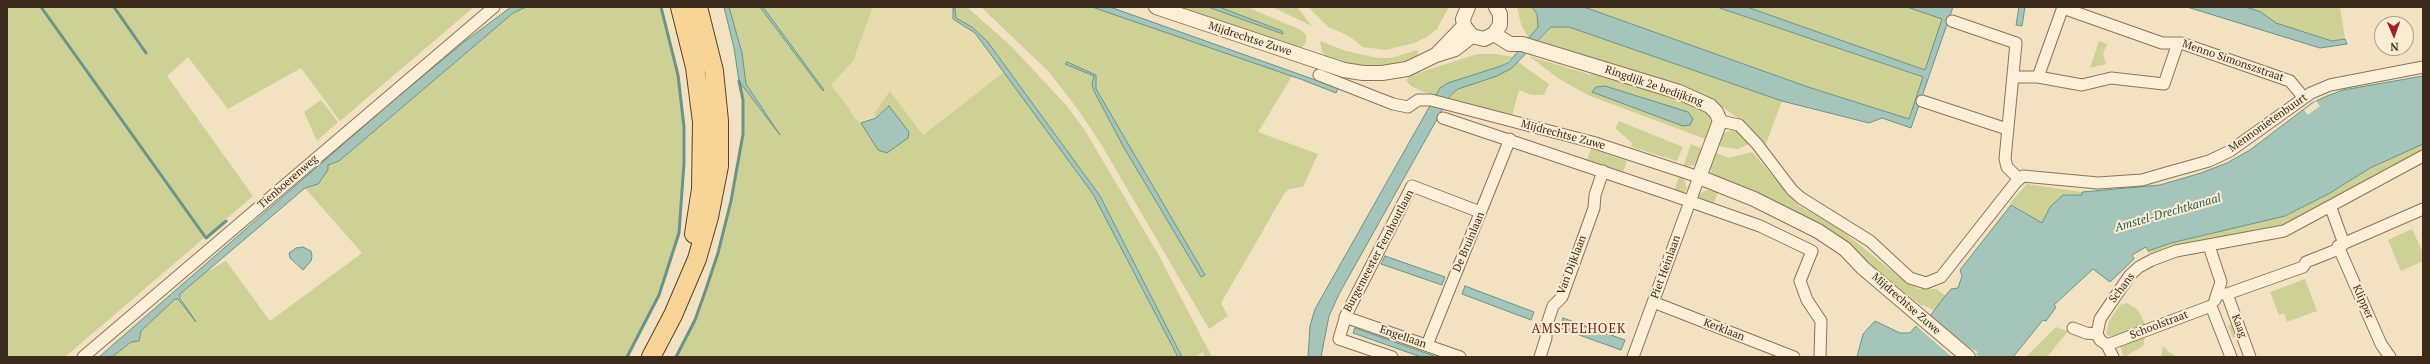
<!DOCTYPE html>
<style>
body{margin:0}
#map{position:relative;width:2430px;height:364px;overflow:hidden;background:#f2e2c2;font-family:"PT Serif",serif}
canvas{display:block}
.frame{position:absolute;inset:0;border:8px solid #3c2b1d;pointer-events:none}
.north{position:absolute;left:2374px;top:16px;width:40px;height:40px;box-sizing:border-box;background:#f8ecd3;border:1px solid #ad9f8a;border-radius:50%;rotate:178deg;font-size:11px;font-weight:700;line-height:16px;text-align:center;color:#3c2b1d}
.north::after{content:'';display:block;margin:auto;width:14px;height:18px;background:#a22229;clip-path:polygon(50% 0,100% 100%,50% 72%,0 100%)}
</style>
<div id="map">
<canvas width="2430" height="364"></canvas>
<div class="frame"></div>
<div class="north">N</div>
</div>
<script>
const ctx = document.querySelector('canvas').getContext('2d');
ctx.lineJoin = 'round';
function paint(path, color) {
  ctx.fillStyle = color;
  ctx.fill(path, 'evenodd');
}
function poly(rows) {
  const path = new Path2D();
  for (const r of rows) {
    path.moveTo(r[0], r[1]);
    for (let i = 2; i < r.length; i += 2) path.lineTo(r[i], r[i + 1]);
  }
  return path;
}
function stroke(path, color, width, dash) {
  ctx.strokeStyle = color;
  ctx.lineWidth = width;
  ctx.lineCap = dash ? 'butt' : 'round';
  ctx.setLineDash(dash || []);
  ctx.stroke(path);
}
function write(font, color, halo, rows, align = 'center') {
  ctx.font = font + ' "PT Serif",serif';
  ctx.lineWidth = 4;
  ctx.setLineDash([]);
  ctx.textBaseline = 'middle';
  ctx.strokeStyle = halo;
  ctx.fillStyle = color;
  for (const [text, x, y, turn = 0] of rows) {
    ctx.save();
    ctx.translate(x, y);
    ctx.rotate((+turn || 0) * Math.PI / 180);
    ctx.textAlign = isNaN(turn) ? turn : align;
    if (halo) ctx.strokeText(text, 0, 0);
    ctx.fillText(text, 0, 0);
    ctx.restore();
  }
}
const farmland = poly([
 [873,7,953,7,953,19,975,33,1004,72,923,135,914,122,875,112,876,118,861,123,854,118,849,108,831,85,853,61]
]);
const green = poly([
 [7,7,474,7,340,121,301,68,228,109,188,57,167,76,253,196,65,357,7,357],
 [526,7,661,7,667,27,678,75,684,127,684,163,679,233,659,295,627,357,111,357,131,342,139,341,141,331,175,299,178,299,191,316,180,294,201,275,226,261,270,321,362,253,305,188,318,184,328,165,339,161,513,13],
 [729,7,760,7,823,91,763,7,873,7,853,61,831,85,849,108,854,118,861,123,878,150,875,112,890,91,923,135,1004,72,1093,194,1178,357,676,357,695,320,705,292,718,253,731,201,743,134,743,100,739,81,779,134,746,84,742,53],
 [956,7,967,7,1012,47,1067,106,1084,129,1158,254,1212,357,1205,357,1203,352,1195,357,1182,357,1100,196,987,41,972,27,956,18],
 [981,7,1092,7,1292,76,1258,132,1318,154,1303,187,1289,189,1284,194,1221,303,1228,316,1209,329,1101,144,1079,111,1049,72],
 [1085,70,1096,75,1096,89,1205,275,1201,277,1123,146,1092,85,1094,76],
 [1173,7,1208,7,1283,34,1282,31,1219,7,1247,7,1301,30,1306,35,1306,43,1299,50],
 [1272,7,1297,7,1312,26],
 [1308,7,1449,7,1437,29,1425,38,1414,43,1386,50,1363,47,1349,36,1328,27],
 [1517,7,1532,7,1537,14,1538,27,1529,39,1521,24],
 [1584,7,1717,7,1924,78,1909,119,1808,87],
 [1747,7,1907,7,1943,19,1925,70],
 [2246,7,2340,7,2345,39,2332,41,2276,23,2261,12],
 [1559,26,1569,27,1629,47,1782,101,1764,149,1745,124,1719,104,1700,95,1536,44,1552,27],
 [1320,41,1346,51,1378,58,1391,58,1417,50,1419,57,1405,63,1366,68,1330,60,1322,52],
 [2099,41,2107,44,2103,54,2106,64,2090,68],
 [1478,54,1496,54,1513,57,1501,66,1481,73,1435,97,1411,86,1406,80,1411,75],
 [1529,56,1591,75,1593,71,1679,97,1710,112,1711,124,1708,140,1590,96,1559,79],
 [1518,62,1549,84,1544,95,1531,95,1519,90,1512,116,1447,100,1458,89,1512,68],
 [321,100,338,122,317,141,304,112],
 [1619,121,1683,147,1677,161,1631,147,1632,143,1615,128],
 [1731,130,1737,131,1749,144,1737,149,1717,146,1723,134],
 [1691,144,1703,149,1696,165,1683,167],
 [2423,144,2423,153,2377,174,2299,220,2276,229,2149,259,2147,256,2149,255,2148,251,2171,243,2285,216,2330,193,2370,168],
 [1591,149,1627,161,1623,172,1587,160],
 [1714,152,1728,158,1752,152,1799,206,1836,226,1908,284,1919,289,1937,289,1945,296,1934,310,1923,305,1922,306,1838,239,1721,182,1712,175,1710,168],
 [1679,177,1684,179,1687,189,1684,193,1676,190,1675,187],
 [2027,184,2082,192,2082,195,2065,194,2050,207,2042,223,2039,223,2010,203],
 [1708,190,1718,192,1713,206,1697,201,1700,193],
 [2412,229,2423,253,2423,261,2401,271,2388,240],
 [2305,279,2317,311,2287,322,2284,313,2279,315,2270,292],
 [2127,303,2138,310,2146,326,2116,337,2106,335,2109,321,2120,305],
 [2233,323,2239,336,2233,338,2228,326],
 [2056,327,2068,331,2047,357,2026,357],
 [2145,337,2143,346,2124,357,2120,346],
 [2163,346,2169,352,2177,357,2161,357]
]);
const water = poly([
 [511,7,526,7,513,13,339,161,328,165,328,170,318,184,305,188,180,294,180,298,196,322,178,299,175,299,141,331,139,341,131,342,112,357,99,357,395,99,464,42,511,7],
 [724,7,729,7,742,53,746,84,780,135,739,81,734,48,724,7],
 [760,7,763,7,824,90,823,91,760,7],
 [953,7,955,8,956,18,972,27,987,41,1100,196,1182,357,1178,357,1093,194,975,33,953,19,953,7],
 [1092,7,1110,7,1338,88,1336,93,1303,80,1092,7],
 [1208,7,1219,7,1282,31,1283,34,1208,7],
 [1532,7,1584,7,1808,87,1909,119,1923,77,1717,7,1747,7,1925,70,1942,19,1907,7,1953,7,1911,128,1882,118,1869,123,1782,101,1569,27,1551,27,1512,68,1497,76,1458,89,1450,96,1339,294,1329,316,1321,357,1308,357,1310,326,1315,309,1440,88,1448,83,1501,66,1509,62,1538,27,1537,14,1532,7],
 [2019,7,2025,7,2022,26,2016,25,2019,7],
 [2187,7,2246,7,2261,12,2276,23,2332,41,2345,39,2347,44,2320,48,2187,7],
 [1067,62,1096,75,1096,89,1205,275,1201,277,1123,146,1094,91,1092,85,1094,76,1065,64,1067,62],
 [2423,76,2423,144,2370,168,2330,193,2285,216,2171,243,2148,251,2146,247,2132,255,2134,259,2110,282,2093,269,2054,305,2056,307,2046,321,2043,320,2013,357,1857,357,1863,334,1875,321,1900,333,1910,333,1916,326,1920,329,1945,296,1951,289,1958,288,1962,276,1960,270,2011,205,2042,223,2050,207,2063,195,2082,195,2082,192,2160,185,2201,173,2227,163,2250,150,2312,103,2327,96,2343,90,2423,76],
 [1605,86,1688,112,1693,119,1690,125,1683,126,1592,92,1596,87,1605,86],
 [889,106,909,132,908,138,887,153,878,150,861,123,876,118,889,106],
 [303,247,311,251,312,256,311,261,303,270,290,258,289,253,296,248,303,247],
 [1385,256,1445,277,1442,285,1381,264,1385,256],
 [1465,286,1534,312,1531,320,1462,294,1465,286],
 [1563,318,1625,340,1621,350,1560,328,1563,318],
 [1355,328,1437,357,1421,357,1353,333,1355,328]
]);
const pier = poly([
 [2316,101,2320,106,2308,115,2304,110],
 [1929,314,1968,347,1978,352,1976,354,1979,357,1952,357,1915,325,1919,326]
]);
const stream = poly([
 [41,7,206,238,226,221],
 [114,7,146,53],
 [627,357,659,295,679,233,684,163,684,127,678,75,661,7],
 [676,357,695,320,705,292,718,253,731,201,743,134,743,100,739,81]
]);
const minor = poly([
 [2063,8,2162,43,2181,43,2290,81,2304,98],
 [1952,21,2016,43,2005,159,2007,167,2019,179],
 [1319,75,1393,104,1408,107,1418,100,1431,100,1592,142,1699,177,1633,357],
 [2013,77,2038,77,2063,7],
 [2038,77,2082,85,2111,78,2164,84,2178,43],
 [1922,101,2007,129],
 [1443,118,1669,194,1760,226,1812,251,1800,281,1807,300,1821,321,1820,357],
 [1720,121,1739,125,1757,144,1792,190,1801,198,1870,241,1910,278,1926,283,1941,277,2016,182,2023,176,2098,183,2142,180,2166,173,2209,161,2230,151,2311,93,2330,85,2423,67],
 [2331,208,2344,244],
 [2209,246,2221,282,2215,300],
 [2219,294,2227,294,2303,267,2306,262,2339,249],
 [2227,294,2250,357],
 [1653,302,1794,357],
 [2211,306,2231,357],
 [1345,317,1460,357],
 [2073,328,2086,333,2097,334],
 [1427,345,1510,139],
 [2107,345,2211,306],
 [83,357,494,7],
 [1392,357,1339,339,1346,315,1412,186,1480,212],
 [1540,357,1546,338,1546,327,1553,306,1562,297,1594,208,1595,195,1603,171],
 [2113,357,2107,345,2100,340,2097,334,2100,319,2130,275,2139,267,2152,260,2176,251,2284,231,2423,156],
 [2390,357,2381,344,2338,246,2423,209]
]);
const tertiary = poly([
 [1156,7,1344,70,1363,73,1382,73,1407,69,1436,55,1455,49,1472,36],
 [1468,7,1463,19,1464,26,1472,36,1484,39,1494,34,1500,25,1500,14,1496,7],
 [1494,34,1510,44,1522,44,1679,92,1710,106,1716,112,1720,121,1699,177,1754,199,1818,231,1845,249,1863,268,1968,357],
 [1437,54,1464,26]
]);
const primary = poly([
 [680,7,695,67,702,122,701,189,694,234],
 [651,357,673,315,697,259,709,217,719,166,719,121,714,71,698,7]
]);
const streetNames = [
 ["Mijdrechtse Zuwe",1250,39,18],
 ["Menno Simonszstraat",2233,61,19],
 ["Ringdijk 2e bedijking",1654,86,19],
 ["Mennonietenbuurt",2268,123,-35],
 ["Mijdrechtse Zuwe",1563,135,15],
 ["Tienboerenweg",288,182,-41],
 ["De Bruinlaan",1469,242,-67],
 ["Burgemeester Fernhoutlaan",1379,251,-62],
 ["Van Dijklaan",1572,265,-69],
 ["Piet Heinlaan",1666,267,-70],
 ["Schans",2122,288,-53],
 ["Klipper",2363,302,66],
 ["Mijdrechtse Zuwe",1906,304,41],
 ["Schoolstraat",2159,325,-21],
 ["Kaag",2239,326,69],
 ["Kerklaan",1724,330,21],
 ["Engellaan",1403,337,19]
];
const waterNames = [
 ["Amstel-Drechtkanaal",2168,213,-16]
];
const quarterNames = [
 ["AMSTELHOEK",1579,329]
];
paint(farmland, '#e8dcaf');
paint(green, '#cdd195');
paint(water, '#a5c4ba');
stroke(water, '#6b9388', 1);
paint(pier, '#f2e2c2');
stroke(stream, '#6b9388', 3);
stroke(minor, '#8e7258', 13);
stroke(tertiary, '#8e7258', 16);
stroke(primary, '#5b402c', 20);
stroke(minor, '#fcefd7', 11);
stroke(tertiary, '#fcefd7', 14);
stroke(primary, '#f8d597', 18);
write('11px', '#3c2b1d', '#f8ecd3', streetNames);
write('italic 12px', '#2b5d58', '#f8ecd3', waterNames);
ctx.letterSpacing = '1px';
write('13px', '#6d2619', '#f8ecd3', quarterNames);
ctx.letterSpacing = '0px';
</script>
